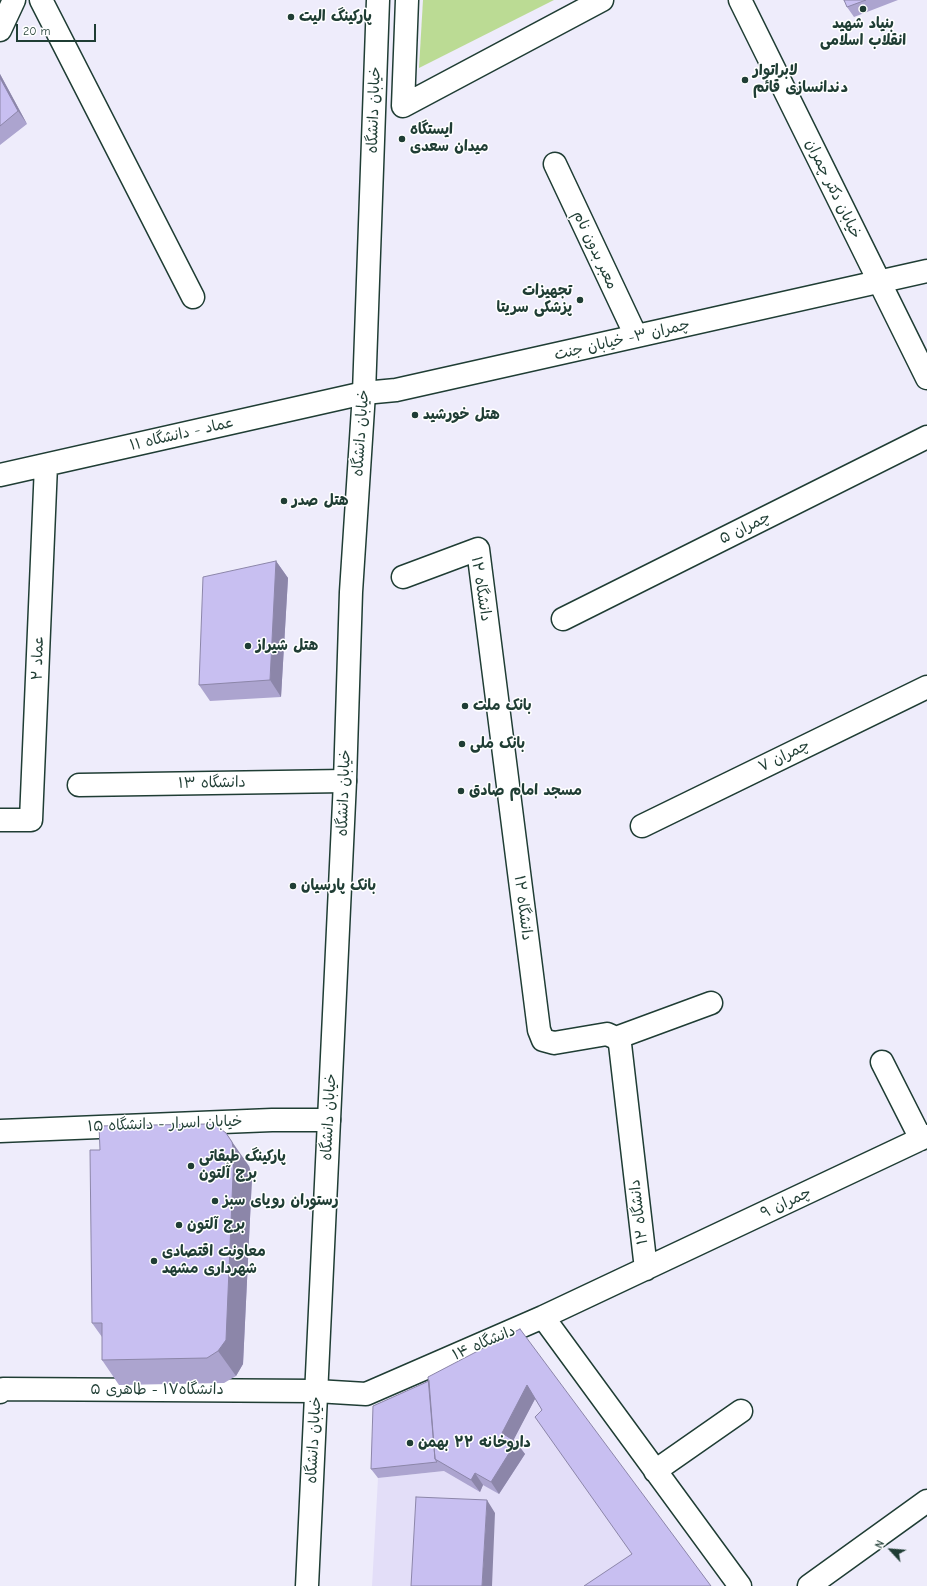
<!DOCTYPE html>
<meta charset="utf-8">
<style>
body{margin:0}
#map{position:relative;width:927px;height:1586px;overflow:hidden;background:#eeecfb;font-family:"Comic Neue",sans-serif}
canvas{display:block}
.north{position:absolute;left:871px;top:1530px;width:40px;height:40px;-webkit-text-stroke:3px #fff;paint-order:stroke;rotate:296deg;font-size:11px;font-weight:700;line-height:16px;text-align:center;color:#1f3d34}
.north::after{content:'';display:block;margin:auto;width:14px;height:18px;background:#1f3d34;clip-path:polygon(50% 0,100% 100%,50% 72%,0 100%)}
.scale{position:absolute;left:16px;top:24px;width:80px;height:18px;box-sizing:border-box;border:2px solid #1f3d34;border-top:0;padding-left:5px;font-size:12px;line-height:14px;white-space:nowrap;color:#1f3d34;-webkit-text-stroke:3px #fff;paint-order:stroke}
</style>
<div id="map">
<canvas width="927" height="1586"></canvas>
<div class="north">N</div>
<div class="scale">20 m</div>
</div>
<script>
const ctx = document.querySelector('canvas').getContext('2d');
ctx.lineJoin = 'round';
function paint(path, color) {
  ctx.fillStyle = color;
  ctx.fill(path, 'evenodd');
}
function poly(rows) {
  const path = new Path2D();
  for (const r of rows) {
    path.moveTo(r[0], r[1]);
    for (let i = 2; i < r.length; i += 2) path.lineTo(r[i], r[i + 1]);
  }
  return path;
}
function stroke(path, color, width, dash) {
  ctx.strokeStyle = color;
  ctx.lineWidth = width;
  ctx.lineCap = dash ? 'butt' : 'round';
  ctx.setLineDash(dash || []);
  ctx.stroke(path);
}
function write(font, color, halo, rows, align = 'center') {
  ctx.font = font + ' "Comic Neue","Playpen Sans Arabic",sans-serif';
  ctx.lineWidth = 3;
  ctx.setLineDash([]);
  ctx.textBaseline = 'middle';
  ctx.strokeStyle = halo;
  ctx.fillStyle = color;
  for (const [text, x, y, turn = 0] of rows) {
    ctx.save();
    ctx.translate(x, y);
    ctx.rotate((+turn || 0) * Math.PI / 180);
    ctx.textAlign = isNaN(turn) ? turn : align;
    if (halo) ctx.strokeText(text, 0, 0);
    ctx.fillText(text, 0, 0);
    ctx.restore();
  }
}
const built = poly([
 [528,1342,711,1586,372,1586,378,1478,444,1471]
]);
const green = poly([
 [423,0,554,0,419,68]
]);
const minor = poly([
 [41,0,193,297],
 [407,0,403,106,602,0],
 [0,30,14,0],
 [555,164,636,336],
 [0,475,364,393,396,390,927,271],
 [403,577,478,549,539,1030,543,1040,554,1043,607,1034,616,1038,620,1044,646,1269],
 [563,619,927,437],
 [79,785,345,781],
 [0,820,31,820,46,465],
 [642,826,927,687],
 [616,1038,711,1003],
 [882,1062,921,1139],
 [0,1131,272,1120,329,1120],
 [543,1317,740,1586],
 [0,1392,3,1389,316,1391,366,1394,543,1317,927,1136],
 [655,1471,741,1411],
 [809,1586,927,1501]
]);
const major = poly([
 [740,0,927,378],
 [307,1586,345,781,351,592,364,393,378,0]
]);
const wall = poly([
 [844,0,898,0,854,17,847,7],
 [0,74,27,124,0,145],
 [276,561,288,578,281,697,210,701,199,685],
 [100,1150,249,1166,252,1177,243,1364,236,1376,224,1383,119,1385,102,1360,102,1337,92,1323],
 [520,1329,632,1554,542,1410,535,1399,513,1440,516,1442,525,1454,499,1494,483,1485,480,1492,444,1471,378,1478,371,1469,429,1381]
]);
const shadedWall = poly([
 [0,74,27,124,18,111,0,78],
 [276,561,288,578,281,697,270,680],
 [226,1133,249,1166,252,1177,243,1364,236,1376,218,1351],
 [527,1385,536,1397,511,1445,502,1433],
 [516,1442,525,1454,499,1494,491,1482],
 [475,1473,483,1485,480,1492,471,1480],
 [487,1500,495,1513,492,1586,482,1586]
]);
const building = poly([
 [844,0,866,0,847,7,844,0],
 [0,78,18,111,0,126,0,78],
 [276,561,270,680,199,685,203,577,276,561],
 [207,1124,217,1126,226,1133,232,1142,234,1152,226,1340,218,1351,207,1358,102,1360,102,1323,92,1323,90,1150,100,1150,99,1126,207,1124],
 [520,1329,711,1586,584,1586,632,1554,535,1417,542,1410,527,1385,502,1433,516,1442,491,1482,475,1473,471,1480,435,1459,428,1377,520,1329],
 [429,1381,435,1459,437,1462,371,1469,373,1406,429,1381],
 [416,1497,487,1500,482,1586,411,1586,416,1497]
]);
const markers = [
 [863,9,4,"#1f3d34"],
 [291,17,4,"#1f3d34"],
 [745,80,4,"#1f3d34"],
 [402,139,4,"#1f3d34"],
 [580,300,4,"#1f3d34"],
 [415,415,4,"#1f3d34"],
 [284,501,4,"#1f3d34"],
 [248,646,4,"#1f3d34"],
 [465,706,4,"#1f3d34"],
 [462,744,4,"#1f3d34"],
 [461,791,4,"#1f3d34"],
 [293,886,4,"#1f3d34"],
 [191,1166,4,"#1f3d34"],
 [215,1201,4,"#1f3d34"],
 [179,1225,4,"#1f3d34"],
 [154,1261,4,"#1f3d34"],
 [410,1443,4,"#1f3d34"]
];
const poiNames = [
 ["پارکینگ الیت",299,17],
 ["بنیاد شهید",863,24,"center"],
 ["انقلاب اسلامی",863,41,"center"],
 ["لابراتوار",753,71],
 ["دندانسازی قائم",753,88],
 ["ایستگاه",410,130],
 ["میدان سعدی",410,147],
 ["تجهیزات",572,291,"right"],
 ["پزشکی سریتا",572,308,"right"],
 ["هتل خورشید",423,415],
 ["هتل صدر",292,501],
 ["هتل شیراز",256,646],
 ["بانک ملت",473,706],
 ["بانک ملی",470,744],
 ["مسجد امام صادق",469,791],
 ["بانک پارسیان",301,886],
 ["پارکینگ طبقاتی",199,1157],
 ["برج آلتون",199,1174],
 ["رستوران رویای سبز",223,1201],
 ["برج آلتون",187,1225],
 ["معاونت اقتصادی",162,1252],
 ["شهرداری مشهد",162,1269],
 ["داروخانه ۲۲ بهمن",418,1443]
];
const streetNames = [
 ["خیابان دانشگاه",374,110,-88],
 ["خیابان دکتر چمران",833,189,64],
 ["معبر بدون نام",595,250,65],
 ["چمران ۳- خیابان جنت",622,340,-13],
 ["خیابان دانشگاه",361,433,-86],
 ["عماد - دانشگاه ۱۱",182,434,-13],
 ["چمران ۵",745,528,-26],
 ["دانشگاه ۱۲",481,589,81],
 ["عماد ۲",38,658,-88],
 ["چمران ۷",784,756,-26],
 ["دانشگاه ۱۳",212,783,-1],
 ["خیابان دانشگاه",344,793,-88],
 ["دانشگاه ۱۲",523,908,83],
 ["خیابان دانشگاه",329,1117,-87],
 ["خیابان اسرار - دانشگاه ۱۵",165,1124,-2],
 ["چمران ۹",786,1203,-25],
 ["دانشگاه ۱۲",639,1212,-97],
 ["دانشگاه ۱۴",484,1343,-23],
 ["دانشگاه۱۷ - طاهری ۵",157,1390],
 ["خیابان دانشگاه",314,1440,-87]
];
paint(built, '#e3def8');
paint(green, '#bbdb94');
stroke(minor, '#1f3d34', 25);
stroke(major, '#1f3d34', 25);
stroke(minor, '#fff', 22);
stroke(major, '#fff', 22);
paint(wall, '#aca4cf');
paint(shadedWall, '#8c86a9');
paint(building, '#c8bff1');
stroke(building, '#8c86a9', 1);
for (const [x, y, r, color] of markers) {
  const dot = new Path2D();
  dot.arc(x, y, r, 0, 2 * Math.PI);
  ctx.fillStyle = color;
  ctx.fill(dot);
  stroke(dot, '#fff', 1.5);
}
write('bold 15px', '#1f3d34', '#fff', poiNames, 'left');
write('15px', '#1f3d34', '#fff', streetNames);
</script>
